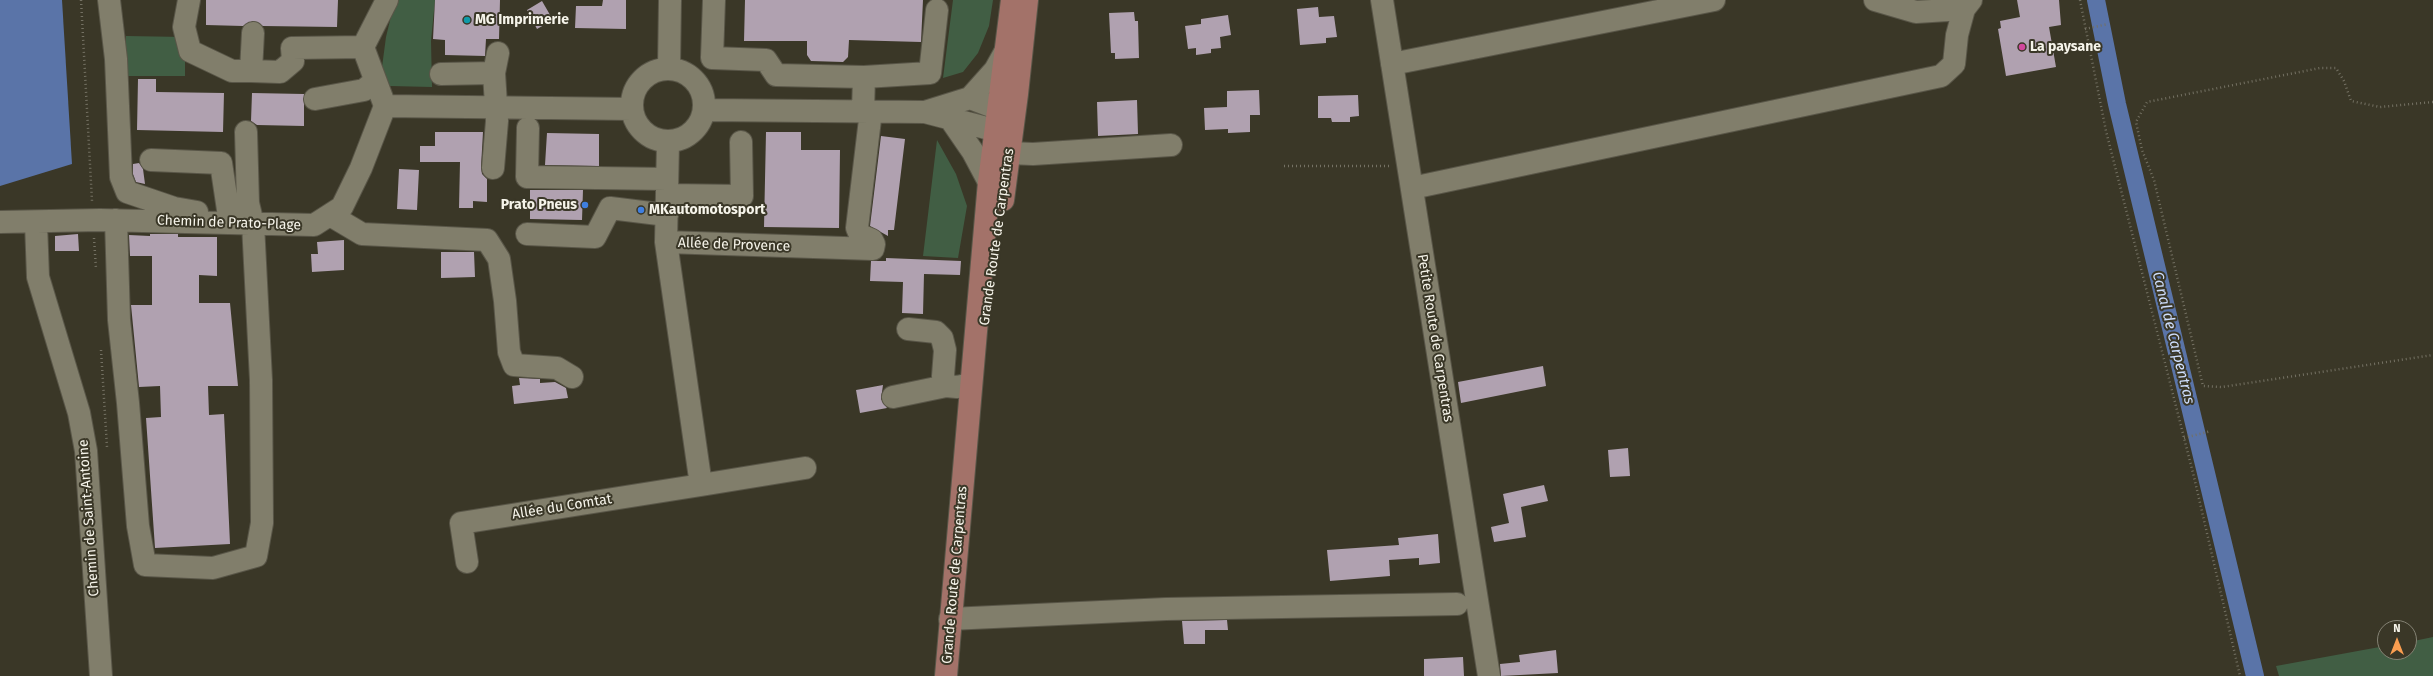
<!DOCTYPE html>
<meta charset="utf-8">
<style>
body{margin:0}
#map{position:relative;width:2433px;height:676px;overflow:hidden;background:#3a3727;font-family:"Fira Sans",sans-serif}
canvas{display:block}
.north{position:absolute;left:2377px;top:620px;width:40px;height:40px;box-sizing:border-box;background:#3a3727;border:1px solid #858375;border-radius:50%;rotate:0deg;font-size:11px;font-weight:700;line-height:16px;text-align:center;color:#f6f4ea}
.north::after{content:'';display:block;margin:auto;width:14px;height:18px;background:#fb9e50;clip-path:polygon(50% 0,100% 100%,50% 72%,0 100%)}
</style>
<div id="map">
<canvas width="2433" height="676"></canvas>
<div class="north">N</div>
</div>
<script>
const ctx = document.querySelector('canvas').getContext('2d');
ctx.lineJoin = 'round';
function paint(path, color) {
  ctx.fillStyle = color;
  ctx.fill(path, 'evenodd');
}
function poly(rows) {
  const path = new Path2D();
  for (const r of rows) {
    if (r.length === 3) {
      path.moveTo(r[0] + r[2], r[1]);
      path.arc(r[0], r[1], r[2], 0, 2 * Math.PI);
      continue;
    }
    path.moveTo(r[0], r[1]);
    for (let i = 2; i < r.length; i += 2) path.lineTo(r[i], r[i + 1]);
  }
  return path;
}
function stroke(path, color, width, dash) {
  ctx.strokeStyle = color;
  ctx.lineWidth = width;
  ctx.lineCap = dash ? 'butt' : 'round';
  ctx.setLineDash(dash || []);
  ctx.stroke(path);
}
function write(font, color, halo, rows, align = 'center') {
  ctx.font = font + ' "Fira Sans",sans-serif';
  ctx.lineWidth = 4;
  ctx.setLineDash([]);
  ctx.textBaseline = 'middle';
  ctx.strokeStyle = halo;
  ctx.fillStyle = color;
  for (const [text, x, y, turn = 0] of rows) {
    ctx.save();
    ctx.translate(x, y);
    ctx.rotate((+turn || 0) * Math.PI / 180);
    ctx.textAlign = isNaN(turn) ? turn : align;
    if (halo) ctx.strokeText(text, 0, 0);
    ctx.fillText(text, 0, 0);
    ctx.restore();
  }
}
const green = poly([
 [398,0,435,0,431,41,432,87,390,86,384,80,382,67,386,37,393,8],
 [953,0,993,0,989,26,978,53,963,72,943,78],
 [126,36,185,37,185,76,126,76],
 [937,140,956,174,967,206,958,258,923,256],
 [2433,637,2433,676,2279,676,2276,666,2385,646,2385,652,2409,652,2409,642]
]);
const water = poly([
 [0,0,62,0,72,164,0,186]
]);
const canal = poly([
 [2096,0,2117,104,2255,676]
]);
const building = poly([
 [206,0,338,0,337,27,263,26,253,21,243,26,206,25],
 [435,0,500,0,499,39,486,39,485,56,445,55,445,40,433,39],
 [603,0,626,0,626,29,575,28,576,6,602,6],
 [745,0,923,0,921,42,849,40,848,57,843,62,811,61,807,55,807,41,744,41],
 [2017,0,2059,0,2061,25,2049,27,2056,67,2006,76,1998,29,2001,28,2000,21,2020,17],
 [542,1,553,20,537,29,527,10],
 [1318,7,1319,17,1334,16,1337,37,1326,38,1326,43,1300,45,1297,9],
 [1134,12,1135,21,1138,21,1139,58,1115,59,1115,53,1111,53,1109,13],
 [1228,15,1231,35,1220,37,1221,48,1211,49,1211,53,1196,55,1196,48,1188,49,1185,26,1201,24,1201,19],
 [138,79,156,79,156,92,224,93,223,132,137,130],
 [1259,90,1260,115,1250,115,1250,132,1228,133,1228,129,1205,130,1204,108,1227,107,1227,91],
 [252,93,304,94,304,126,257,125,251,121],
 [1358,95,1359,116,1350,117,1350,122,1332,122,1331,118,1318,118,1318,96],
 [1137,100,1138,134,1098,136,1097,102],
 [435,132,483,132,481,167,482,174,487,179,487,202,473,201,473,208,459,208,460,162,420,162,420,146,435,146],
 [766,132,801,132,801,150,840,150,839,228,764,227],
 [547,133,599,134,599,166,545,165],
 [881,136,905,139,894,230,888,230,888,236,870,226],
 [139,163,143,169,145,184,136,182,133,174,133,164],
 [399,169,419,170,417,210,397,209],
 [530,190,583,190,582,220,530,219],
 [78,234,79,251,55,251,55,236],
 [150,234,178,234,178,237,217,237,217,276,199,275,199,303,230,303,238,386,208,386,209,415,224,414,230,544,155,548,146,418,161,417,160,386,139,387,131,305,152,305,152,256,130,256,129,235,150,236],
 [344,240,344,270,312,272,311,254,318,254,317,242],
 [441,252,474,252,475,277,441,278],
 [886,258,961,261,960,275,924,274,923,314,902,313,903,282,870,281,871,261,886,261],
 [1543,366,1546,386,1461,403,1458,382],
 [519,378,540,379,540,383,555,382,566,388,568,398,514,404,512,386,520,385],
 [883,385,881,399,887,408,860,413,856,390],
 [1628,448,1630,476,1610,477,1608,450],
 [1544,485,1548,501,1521,507,1526,537,1494,542,1491,527,1509,523,1503,494],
 [1438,534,1440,563,1419,565,1419,558,1389,560,1390,576,1330,581,1327,550,1399,545,1398,538],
 [1227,620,1228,630,1205,630,1205,644,1184,644,1182,621],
 [1556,650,1558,673,1501,676,1500,664,1520,662,1519,655],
 [1463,657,1464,676,1424,676,1424,659]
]);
const path = poly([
 [81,0,92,201],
 [2080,0,2106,131,2194,477,2240,676],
 [2085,29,2108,24],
 [2433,102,2380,107,2351,101,2344,81,2336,68,2320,68,2147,102,2136,122,2142,150,2154,180,2203,386,2222,387,2433,355],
 [1284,166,1390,166],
 [94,238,96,269],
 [101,350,107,447],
 [2184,438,2211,431]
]);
const minor = poly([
 [109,0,116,59,121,177,127,192,174,208,197,212],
 [189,0,184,27,190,51,232,71,251,71],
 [714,0,712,58,766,60,776,75,864,77,863,111],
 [1382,0,1489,676],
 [1875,0,1916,12,1964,9],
 [253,33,251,71,280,72,293,61,292,48,363,47],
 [1392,64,1714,0],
 [668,105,36],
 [669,69,670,0],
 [441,74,494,73],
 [864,77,930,73,937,10],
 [970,98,995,70,1005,52],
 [315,99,364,90,375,81],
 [385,106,632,109],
 [385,106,363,47,387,0],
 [705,110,925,112,990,129,996,128,1007,114],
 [925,112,970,98,1004,111,1006,115,1007,123],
 [951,120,973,152,989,182],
 [528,128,527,177,667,179],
 [668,142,666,242,873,249,874,244,872,240,860,235,857,228,871,111],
 [1009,153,1033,154,1171,145],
 [151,160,221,163,230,223],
 [493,168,497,121,494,73,498,53],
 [1412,188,1941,76,1954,64,1957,35,1964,9,1971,0],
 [667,195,742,196,741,142],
 [330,215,362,234,487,240,499,259,505,301,509,352,514,365,557,368,572,377],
 [116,220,119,320,128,403,138,526,145,565,213,568,256,556,262,523,261,380,253,224,248,203,246,132],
 [0,222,100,220,314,225,342,207,361,168,385,106],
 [36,223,38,277,79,413,86,451,101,676],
 [527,234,595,237,610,208,667,215],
 [908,329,936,332,942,338,945,350,943,376,946,386,957,387,971,384],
 [893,397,946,386],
 [701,485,805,468],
 [467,562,461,523,701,485,666,242],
 [950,619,1166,609,1457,604]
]);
const major = poly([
 [1003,200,1017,94,1027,0],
 [946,676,989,182,1012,0]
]);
const markers = [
 [467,20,4,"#0f9aa8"],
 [2022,47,4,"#d1479c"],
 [585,205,4,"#3f7fe0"],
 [641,210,4,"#3f7fe0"]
];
const poiNames = [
 ["MG Imprimerie",475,20],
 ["La paysane",2030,47],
 ["Prato Pneus",577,205,"right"],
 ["MKautomotosport",649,210]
];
const streetNames = [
 ["Chemin de Prato-Plage",229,223,2],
 ["Grande Route de Carpentras",997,237,-82],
 ["Allée de Provence",734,245,2],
 ["Petite Route de Carpentras",1435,338,81],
 ["Allée du Comtat",562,507,-9],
 ["Chemin de Saint-Antoine",89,518,-94],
 ["Grande Route de Carpentras",955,575,-85]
];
const waterNames = [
 ["Canal de Carpentras",2173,338,76]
];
paint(green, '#415e44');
paint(water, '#5a74a8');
stroke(canal, '#5a74a8', 18);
paint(building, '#b0a1b0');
stroke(minor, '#595648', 24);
stroke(major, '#595648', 24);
stroke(path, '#747163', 2.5, [1, 3]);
stroke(minor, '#817e6b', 22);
stroke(major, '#a37269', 22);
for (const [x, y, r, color] of markers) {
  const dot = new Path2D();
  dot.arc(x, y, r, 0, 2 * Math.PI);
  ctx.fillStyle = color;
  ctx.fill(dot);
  stroke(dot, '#3a3727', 1.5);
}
write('bold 14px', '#f6f4ea', '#3a3727', poiNames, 'left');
write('14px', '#f6f4ea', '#3a3727', streetNames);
write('italic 15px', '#cedefd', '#3a3727', waterNames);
</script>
